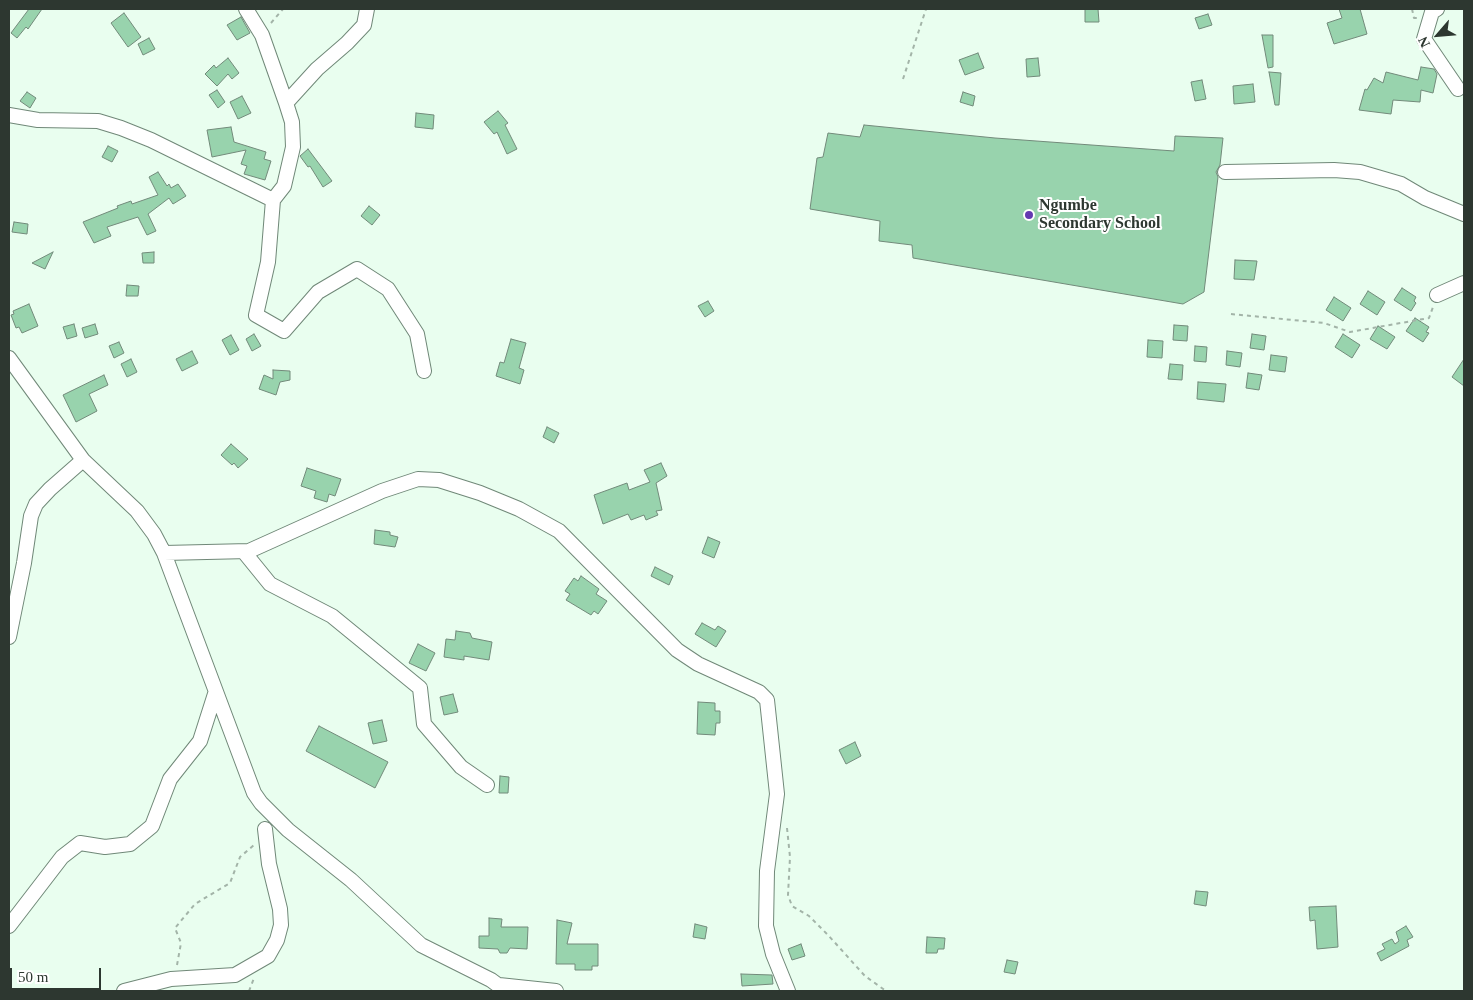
<!DOCTYPE html>
<style>
body{margin:0}
#map{position:relative;width:1473px;height:1000px;overflow:hidden;background:#e9feef;font-family:"Times New Roman",serif}
canvas{display:block}
.frame{position:absolute;inset:0;border:10px solid #2d3730;pointer-events:none}
.north{position:absolute;left:1413px;top:10px;width:50px;height:50px;-webkit-text-stroke:4px #fff;paint-order:stroke;rotate:243deg;font-size:14px;font-weight:700;line-height:20px;text-align:center;color:#2d3730}
.north::after{content:'';display:block;margin:auto;width:18px;height:22px;background:#2d3730;clip-path:polygon(50% 0,100% 100%,50% 72%,0 100%)}
.scale{position:absolute;left:10px;top:968px;width:91px;height:22px;box-sizing:border-box;border:2px solid #2d3730;border-top:0;padding-left:6px;font-size:15px;line-height:18px;white-space:nowrap;color:#2d3730;-webkit-text-stroke:4px #fff;paint-order:stroke}
</style>
<div id="map">
<canvas width="1473" height="1000"></canvas>
<div class="frame"></div>
<div class="north">N</div>
<div class="scale">50 m</div>
</div>
<script>
const ctx = document.querySelector('canvas').getContext('2d');
ctx.lineJoin = 'round';
function paint(path, color) {
  ctx.fillStyle = color;
  ctx.fill(path, 'evenodd');
}
function poly(rows) {
  const path = new Path2D();
  for (const r of rows) {
    path.moveTo(r[0], r[1]);
    for (let i = 2; i < r.length; i += 2) path.lineTo(r[i], r[i + 1]);
  }
  return path;
}
function stroke(path, color, width, dash) {
  ctx.strokeStyle = color;
  ctx.lineWidth = width;
  ctx.lineCap = dash ? 'butt' : 'round';
  ctx.setLineDash(dash || []);
  ctx.stroke(path);
}
function write(font, color, halo, rows, align = 'center') {
  ctx.font = font + ' "Times New Roman",serif';
  ctx.lineWidth = 4;
  ctx.setLineDash([]);
  ctx.textBaseline = 'middle';
  ctx.strokeStyle = halo;
  ctx.fillStyle = color;
  for (const [text, x, y, turn = 0] of rows) {
    ctx.save();
    ctx.translate(x, y);
    ctx.rotate((+turn || 0) * Math.PI / 180);
    ctx.textAlign = isNaN(turn) ? turn : align;
    if (halo) ctx.strokeText(text, 0, 0);
    ctx.fillText(text, 0, 0);
    ctx.restore();
  }
}
const building = poly([
 [29,9,42,9,28,29,26,27,17,38,11,33,29,9],
 [1085,9,1098,9,1099,22,1085,22,1085,9],
 [1339,9,1360,9,1367,34,1334,44,1327,23,1342,18,1339,9],
 [124,13,141,37,128,47,111,23,124,13],
 [1208,14,1212,25,1199,29,1195,18,1208,14],
 [241,17,250,33,237,40,227,25,241,17],
 [1262,35,1273,35,1273,67,1268,68,1262,35],
 [149,38,155,49,143,55,138,44,149,38],
 [978,53,984,68,965,75,959,60,978,53],
 [228,58,239,73,232,79,228,74,217,86,205,74,214,65,216,68,228,58],
 [1038,58,1040,76,1027,77,1026,59,1038,58],
 [1421,67,1434,69,1437,74,1433,93,1421,90,1420,102,1393,100,1391,114,1359,110,1365,89,1367,90,1374,78,1383,83,1386,72,1418,80,1421,67],
 [1269,72,1281,73,1279,105,1275,105,1269,72],
 [1202,80,1206,99,1195,101,1191,82,1202,80],
 [1253,84,1255,102,1234,104,1233,86,1253,84],
 [217,90,225,102,218,108,209,95,217,90],
 [27,92,36,98,30,108,20,101,27,92],
 [963,92,975,96,973,106,960,102,963,92],
 [242,96,251,113,238,119,230,102,242,96],
 [498,111,508,123,505,125,517,149,507,154,497,132,494,134,484,122,498,111],
 [416,113,434,115,433,129,415,127,416,113],
 [864,125,995,138,1174,151,1175,136,1223,138,1220,165,1216,172,1218,177,1204,292,1183,304,913,258,912,245,879,241,880,221,810,209,817,158,823,157,828,133,860,137,864,125],
 [231,127,234,142,266,152,264,159,271,161,265,180,244,174,247,166,241,164,246,150,212,157,207,130,231,127],
 [108,146,118,151,112,162,102,157,108,146],
 [308,149,332,181,323,187,310,166,308,167,300,156,308,149],
 [158,172,167,186,169,184,171,188,178,184,186,196,173,204,169,198,148,214,156,231,147,235,138,217,107,227,111,236,94,243,83,222,118,208,117,206,131,201,132,204,158,195,149,177,158,172],
 [369,206,380,215,372,225,361,216,369,206],
 [14,222,28,224,27,234,12,232,14,222],
 [53,252,45,269,32,263,53,252],
 [154,252,154,263,143,263,142,253,154,252],
 [1235,260,1257,261,1254,280,1234,279,1235,260],
 [127,285,139,286,138,296,126,296,127,285],
 [1402,288,1416,297,1414,301,1416,303,1411,311,1394,300,1402,288],
 [1368,291,1385,302,1377,315,1360,304,1368,291],
 [1334,297,1351,308,1343,321,1326,310,1334,297],
 [708,301,714,311,705,317,698,306,708,301],
 [29,304,38,326,22,333,19,327,16,328,11,315,14,314,13,311,29,304],
 [1415,318,1429,327,1426,332,1429,333,1423,342,1406,331,1415,318],
 [74,324,77,336,67,339,63,327,74,324],
 [95,324,98,334,85,338,82,328,95,324],
 [1174,325,1188,326,1187,341,1173,340,1174,325],
 [1378,326,1395,337,1387,349,1370,339,1378,326],
 [254,334,261,346,252,351,246,339,254,334],
 [1252,334,1266,336,1264,350,1250,348,1252,334],
 [1343,334,1360,345,1352,358,1335,347,1343,334],
 [231,335,239,350,230,355,222,340,231,335],
 [511,339,526,343,519,368,524,370,520,384,496,376,500,362,504,363,511,339],
 [1148,340,1163,341,1162,358,1147,357,1148,340],
 [119,342,124,353,114,358,109,346,119,342],
 [1195,346,1207,347,1206,362,1194,361,1195,346],
 [192,351,198,363,182,371,176,359,192,351],
 [1227,351,1242,353,1240,367,1226,365,1227,351],
 [1271,355,1287,357,1285,372,1269,370,1271,355],
 [131,359,137,372,127,377,121,364,131,359],
 [1464,359,1464,386,1452,377,1464,359],
 [1170,364,1183,365,1182,380,1168,379,1170,364],
 [273,370,290,371,290,380,280,382,276,395,259,389,264,375,273,379,273,370],
 [1248,373,1262,375,1259,390,1246,388,1248,373],
 [104,375,108,385,89,394,97,411,76,422,63,395,104,375],
 [1198,382,1226,384,1224,402,1197,399,1198,382],
 [547,427,559,433,554,443,543,437,547,427],
 [231,444,248,459,238,468,234,463,232,465,221,455,231,444],
 [661,463,667,476,656,483,662,510,656,511,658,515,646,520,644,515,631,520,628,514,603,524,594,495,627,483,629,490,650,482,644,470,661,463],
 [307,468,341,479,335,496,329,494,327,502,314,498,316,491,301,486,307,468],
 [375,530,390,532,390,535,398,537,395,547,374,544,375,530],
 [708,537,720,542,714,558,702,553,708,537],
 [655,567,673,576,669,585,651,576,655,567],
 [581,576,599,589,596,594,607,601,598,614,594,611,591,615,566,600,570,594,565,591,574,578,578,581,581,576],
 [702,623,715,630,718,626,726,631,716,647,695,634,702,623],
 [456,631,470,633,472,638,492,642,489,660,464,656,464,660,444,657,446,639,455,640,456,631],
 [418,644,435,653,426,671,409,663,418,644],
 [453,694,458,712,444,715,440,697,453,694],
 [698,702,715,703,715,711,720,711,720,723,716,723,715,735,697,734,698,702],
 [382,720,387,741,373,744,368,723,382,720],
 [319,726,388,762,375,788,306,751,319,726],
 [855,742,861,756,846,764,839,750,855,742],
 [500,776,509,777,508,793,499,793,500,776],
 [1196,891,1208,892,1206,906,1194,904,1196,891],
 [1336,906,1338,947,1317,949,1315,920,1310,921,1309,907,1336,906],
 [489,918,502,919,501,927,528,927,527,949,510,948,507,953,500,953,498,949,479,948,479,936,489,936,489,918],
 [557,920,572,923,567,944,598,944,598,966,592,966,592,970,575,970,575,964,556,964,557,920],
 [695,924,707,927,705,939,693,937,695,924],
 [1406,926,1413,937,1407,940,1409,946,1381,961,1377,953,1385,949,1382,944,1392,939,1395,944,1399,941,1396,932,1406,926],
 [927,937,945,938,944,949,938,949,937,953,926,953,927,937],
 [801,944,805,956,792,960,788,949,801,944],
 [1007,960,1018,962,1015,974,1004,972,1007,960],
 [741,974,772,975,773,984,742,986,741,974]
]);
const path = poly([
 [1412,9,1414,18,1417,18],
 [271,23,283,9],
 [903,79,926,9],
 [1231,314,1324,323,1350,332,1429,318,1433,307],
 [787,828,790,857,788,895,792,906,809,916,828,935,865,976,886,991],
 [177,965,181,943,175,928,195,904,230,883,240,857,254,845],
 [249,991,254,978]
]);
const minor = poly([
 [246,9,262,35,286,103,292,122,293,147,284,186,273,200,268,262,256,315,284,331,318,292,357,269,388,289,417,334,424,371],
 [1437,9,1432,12,1424,39,1458,89],
 [286,103,317,69,347,43,364,25,367,9],
 [9,115,38,120,98,121,121,128,151,140,273,200],
 [1225,172,1334,170,1360,172,1401,184,1425,198,1464,214],
 [1437,295,1464,283],
 [9,358,83,460,137,511,154,534,164,553,254,793,261,803,288,830,351,880,421,945,491,980,506,991],
 [244,552,270,584,332,616,420,688,424,724,461,767,487,785],
 [164,553,249,551,382,491,418,479,439,480,480,493,519,509,559,531,677,650,698,664,759,692,767,700,777,794,767,871,766,926,773,954,788,991],
 [9,637,24,563,31,516,36,504,50,489,83,460],
 [9,926,62,857,80,843,105,847,130,844,152,826,170,779,200,741,215,694],
 [499,985,556,991],
 [124,991,171,979,235,975,268,956,277,940,281,925,280,909,269,864,265,829]
]);
const markers = [
 [1029,215,5,"#6439b1"]
];
const poiNames = [
 ["Ngumbe",1039,206],
 ["Secondary School",1039,224]
];
paint(building, '#98d3ad');
stroke(building, '#728a7a', 1);
stroke(minor, '#708878', 16);
stroke(path, '#a3b4a8', 2, [4, 4]);
stroke(minor, '#fff', 14);
for (const [x, y, r, color] of markers) {
  const dot = new Path2D();
  dot.arc(x, y, r, 0, 2 * Math.PI);
  ctx.fillStyle = color;
  ctx.fill(dot);
  stroke(dot, '#fff', 2);
}
write('bold 16px', '#2d3730', '#fff', poiNames, 'left');
</script>
